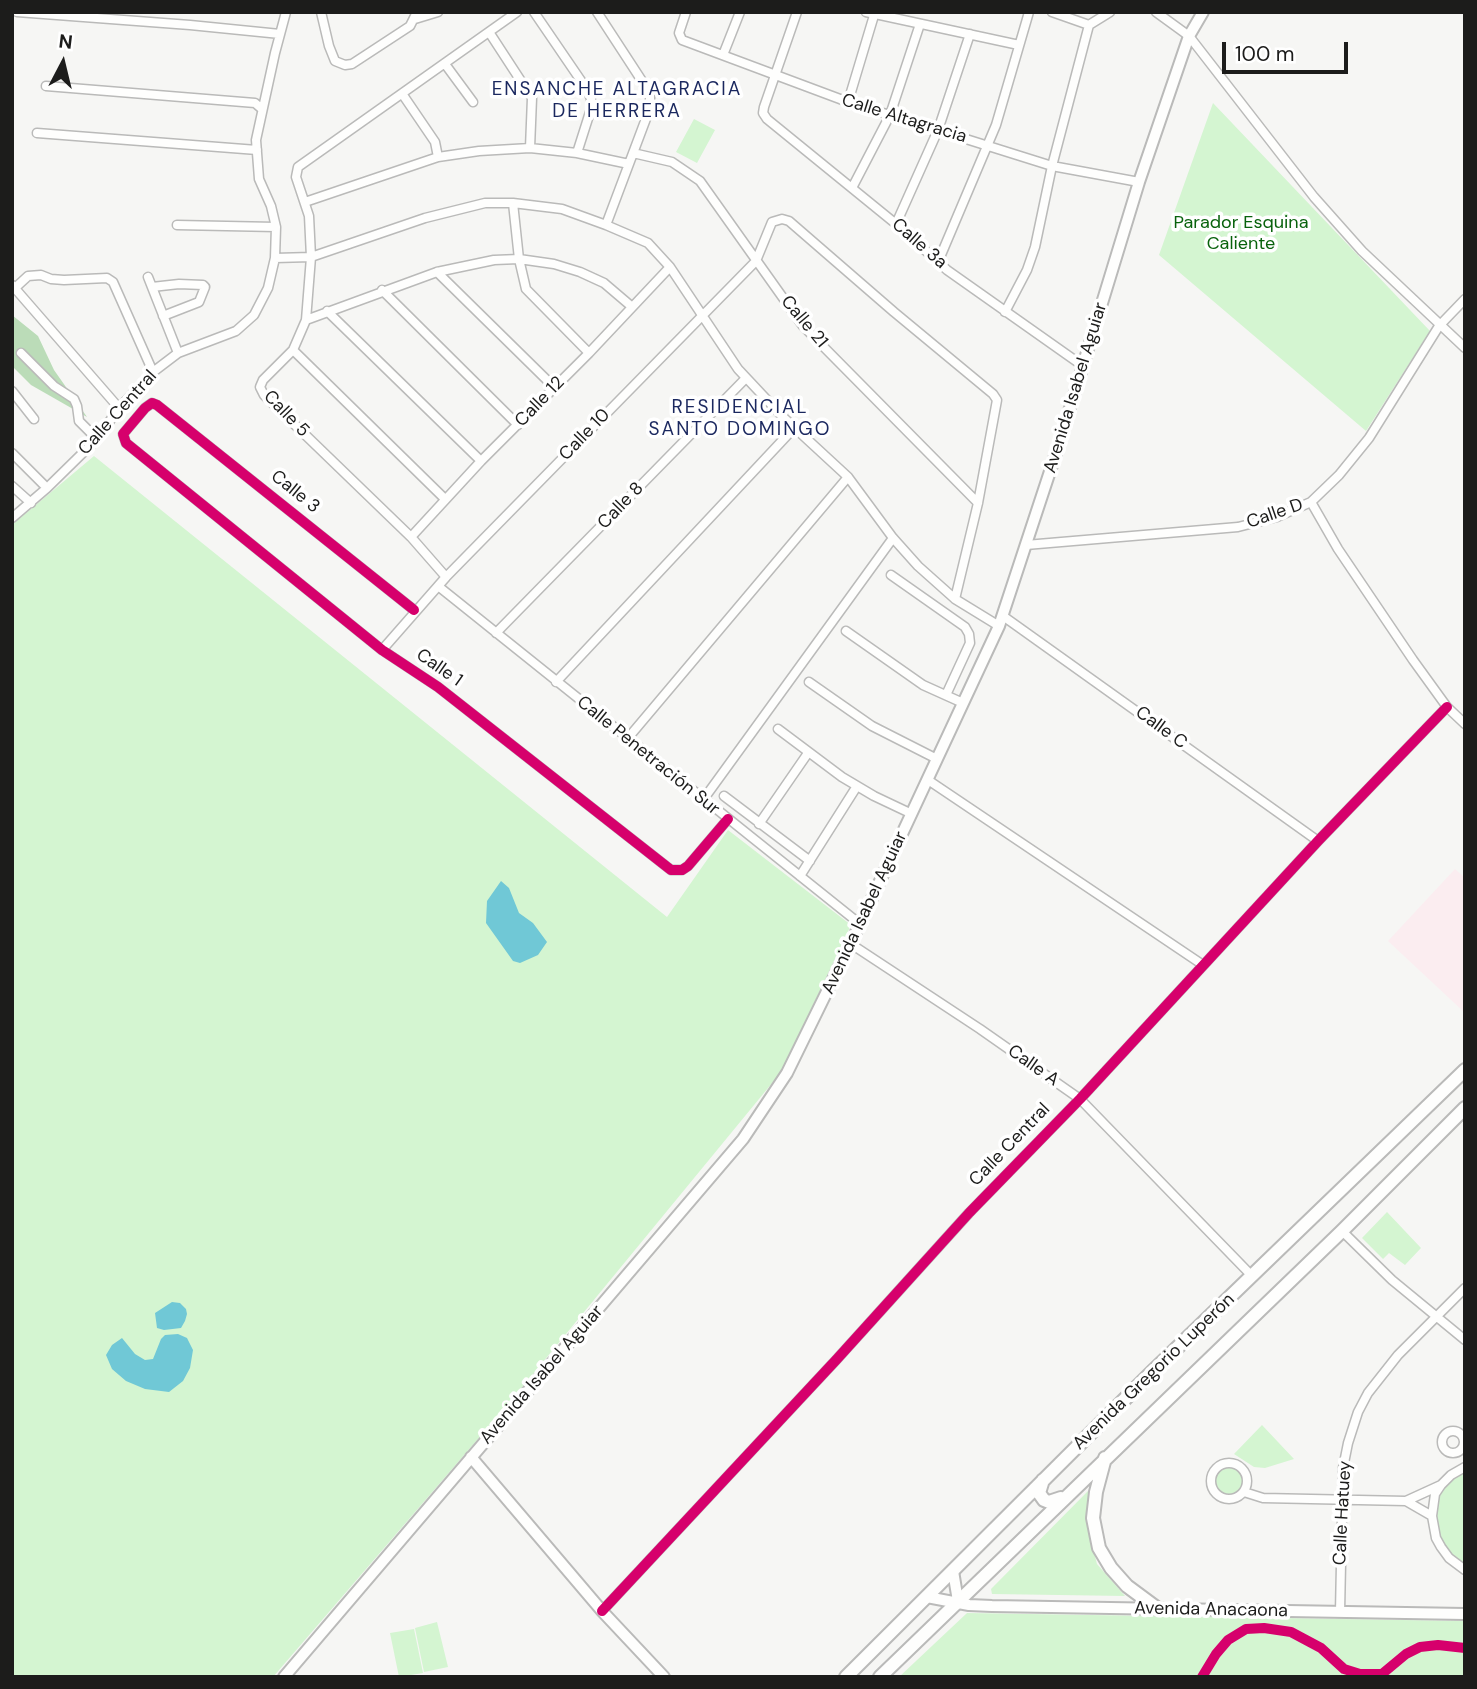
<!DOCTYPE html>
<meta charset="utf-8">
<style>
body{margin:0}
#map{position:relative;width:1477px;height:1689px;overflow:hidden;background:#f6f6f4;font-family:"DM Sans",sans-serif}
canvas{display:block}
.frame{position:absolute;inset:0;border:14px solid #1c1c1b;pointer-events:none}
.north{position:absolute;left:28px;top:28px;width:70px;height:70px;-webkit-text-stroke:5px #fff;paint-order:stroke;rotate:7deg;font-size:19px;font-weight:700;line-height:28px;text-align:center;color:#1c1c1b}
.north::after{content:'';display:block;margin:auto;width:24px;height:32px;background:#1c1c1b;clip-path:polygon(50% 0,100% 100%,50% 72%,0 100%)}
.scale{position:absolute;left:1222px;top:42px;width:126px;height:32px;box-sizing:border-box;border:4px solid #1c1c1b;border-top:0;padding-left:9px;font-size:21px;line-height:24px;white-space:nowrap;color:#1c1c1b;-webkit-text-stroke:5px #fff;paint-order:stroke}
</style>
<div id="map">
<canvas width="1477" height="1689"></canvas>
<div class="frame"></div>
<div class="north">N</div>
<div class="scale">100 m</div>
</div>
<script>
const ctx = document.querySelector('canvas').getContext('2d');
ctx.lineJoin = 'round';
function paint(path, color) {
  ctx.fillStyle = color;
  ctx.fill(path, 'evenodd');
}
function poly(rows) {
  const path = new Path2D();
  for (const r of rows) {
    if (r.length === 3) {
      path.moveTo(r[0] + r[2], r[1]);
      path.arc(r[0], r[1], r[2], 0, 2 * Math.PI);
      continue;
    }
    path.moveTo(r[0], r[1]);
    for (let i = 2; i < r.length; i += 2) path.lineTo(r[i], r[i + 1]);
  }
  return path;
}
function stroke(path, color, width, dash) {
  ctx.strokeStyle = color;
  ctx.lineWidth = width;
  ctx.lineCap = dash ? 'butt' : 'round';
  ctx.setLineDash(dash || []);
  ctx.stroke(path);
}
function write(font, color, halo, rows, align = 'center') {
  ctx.font = font + ' "DM Sans",sans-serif';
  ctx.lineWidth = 7;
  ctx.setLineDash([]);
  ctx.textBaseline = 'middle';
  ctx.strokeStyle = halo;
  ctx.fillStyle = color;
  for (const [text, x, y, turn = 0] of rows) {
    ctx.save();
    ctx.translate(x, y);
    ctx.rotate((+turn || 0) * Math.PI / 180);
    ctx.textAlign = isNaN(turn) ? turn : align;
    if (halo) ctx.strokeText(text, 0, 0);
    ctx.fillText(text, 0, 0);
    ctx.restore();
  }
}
const education = poly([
 [1455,869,1465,878,1465,1013,1388,941]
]);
const green = poly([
 [1213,103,1430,331,1366,431,1159,255],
 [694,119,715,130,697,163,676,152],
 [94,456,667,917,728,830,851,925,782,1071,515,1396,273,1677,12,1677,12,525],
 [1387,1212,1421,1248,1405,1265,1389,1253,1383,1259,1362,1238],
 [1262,1425,1294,1459,1265,1468,1254,1467,1234,1454],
 [1229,1481,14],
 [1465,1470,1465,1567,1447,1551,1438,1534,1435,1515,1439,1495,1444,1486],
 [1088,1491,1089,1533,1097,1564,1125,1596,992,1594,991,1589],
 [967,1613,1465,1621,1465,1677,899,1677],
 [437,1622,448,1667,424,1672,415,1628],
 [414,1629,423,1673,399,1677,390,1633]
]);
const forest = poly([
 [12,315,38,336,54,370,87,417,31,385,12,366]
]);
const water = poly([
 [501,881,509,888,519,913,533,923,547,942,538,955,520,963,513,961,486,923,487,901],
 [172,1302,180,1303,186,1309,187,1314,185,1321,181,1328,164,1330,157,1328,155,1313],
 [178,1334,187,1338,193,1350,190,1368,183,1381,169,1392,145,1389,126,1381,112,1369,106,1355,112,1345,122,1338,135,1354,145,1360,153,1359,161,1339,165,1335]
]);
const street = poly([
 [17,12,190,25,280,34],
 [321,12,329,46,335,61,345,65,352,64,410,26,417,12],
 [534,12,588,91,591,99,591,109,577,153],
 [597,12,642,81,650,97,650,108,606,225],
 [686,12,679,33,682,40,848,102,1052,166,1139,182],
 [797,12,764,107,763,113,767,119,896,224,947,270,1083,366],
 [866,12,1019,45],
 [1052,12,1089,25],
 [1156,12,1189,36,1314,197,1362,251,1465,348],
 [415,19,438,12],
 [1089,25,1110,12],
 [489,32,532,98,530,148],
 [723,55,740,12],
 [445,64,473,102],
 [46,86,255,103,262,109],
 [403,95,435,142,438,157],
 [848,102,875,12],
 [37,133,257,150],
 [633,153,672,162,700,181,803,326,978,503],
 [852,188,890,115,920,24],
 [305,202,438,157,479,151,530,148,577,153,629,164],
 [513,203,519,259,526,289,589,353],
 [896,224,938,130,970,34],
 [177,225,276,227],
 [275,258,311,257,425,218,485,203,513,203,562,209,606,225,648,243,670,267,738,369,783,417,848,477,893,538,918,566,955,599,999,626],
 [938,262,996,125,1029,12],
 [437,272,554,387],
 [148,277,178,353],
 [12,285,119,408],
 [152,287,179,284,203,285,205,287,199,302,163,316],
 [15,288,28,276,41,275,51,279,64,280,107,278,113,282,153,372],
 [382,290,518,425],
 [327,311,481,461],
 [1005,312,1027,270,1035,247,1052,166,1089,25],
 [306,320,437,272,494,260,519,259,554,264,580,272,604,283,631,306],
 [293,350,445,499],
 [21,353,54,386,74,399,77,406,79,421,97,439],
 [12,391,34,419],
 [12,453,47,488],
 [12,486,31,503],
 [1311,502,1338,549,1413,660,1447,707,1465,724],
 [12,518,47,488,97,439,119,408,153,372,178,353,236,331,254,315,268,288,275,258,276,227,271,206,259,179,256,140,275,53,286,12],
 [411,537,481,461,589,353,670,267],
 [1026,545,1238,527,1277,517,1311,502,1339,475,1369,438,1439,326,1465,299],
 [891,575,965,627,969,634,970,643,946,695],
 [446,577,411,537,264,395,260,387,263,380,293,350,306,320,311,257,309,216,296,177,298,167,517,12],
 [438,586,860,924],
 [414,610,157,405,152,403,145,408,123,434,126,443,382,650,438,687,671,870,682,870,688,866,728,819],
 [1003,616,1318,841],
 [846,631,923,685,963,703],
 [496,633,746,378],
 [382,650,446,577,756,261,772,222,782,219,789,221,894,312,993,394,997,400,978,503,955,599],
 [556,682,795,427],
 [809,682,872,726,937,759],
 [778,729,842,777,874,796,912,814],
 [628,738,848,477],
 [928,780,1203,965],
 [724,796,810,861],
 [703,800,893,538],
 [759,824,808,753],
 [800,876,857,786],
 [851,944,980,1029,1080,1099,1252,1276],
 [1342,1231,1392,1280,1465,1340],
 [1453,1442,11],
 [1229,1481,18],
 [1465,1467,1451,1475,1441,1485,1435,1494,1432,1516,1436,1538,1441,1547,1449,1558,1465,1570],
 [1244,1492,1263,1498,1406,1501,1441,1485],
 [1406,1501,1432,1516],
 [602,1611,837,1359,969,1213,1080,1099,1318,841,1447,707],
 [1340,1612,1343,1468,1348,1443,1358,1412,1368,1393,1398,1355,1465,1288]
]);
const secondary = poly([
 [471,1457,602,1611,664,1677],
 [953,1571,958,1601],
 [927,1597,969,1605,992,1606,1465,1614],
 [284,1677,743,1139,787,1073,860,924,999,626,1059,444,1139,182,1189,36,1203,12]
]);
const primary = poly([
 [1105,1458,1096,1492,1093,1518,1099,1548,1111,1568,1127,1586,1158,1609],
 [1043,1480,1039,1493,1044,1500,1049,1502,1061,1498],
 [846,1677,1151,1373,1465,1070],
 [880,1677,1342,1231,1465,1108]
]);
const cycleway = poly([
 [414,610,157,405,152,403,145,408,123,434,126,443,382,650,438,687,671,870,682,870,688,866,728,819],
 [602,1611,837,1359,969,1213,1080,1099,1318,841,1447,707],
 [1202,1677,1216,1654,1228,1640,1246,1629,1264,1628,1291,1632,1321,1648,1344,1669,1360,1674,1382,1674,1406,1654,1420,1647,1438,1645,1465,1648]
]);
const streetNames = [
 ["Calle Altagracia",904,119,17],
 ["Calle 3a",919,244,41],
 ["Calle 21",804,322,50],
 ["Avenida Isabel Aguiar",1076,388,-73],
 ["Calle 12",540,402,-46],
 ["Calle Central",118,413,-48],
 ["Calle 5",286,414,46],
 ["Calle 10",585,435,-46],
 ["Calle 3",295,492,39],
 ["Calle 8",621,506,-46],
 ["Calle D",1275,514,-19],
 ["Calle 1",439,668,35],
 ["Calle C",1161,728,36],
 ["Calle Penetración Sur",648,756,39],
 ["Avenida Isabel Aguiar",865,913,-65],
 ["Calle A",1033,1066,35],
 ["Calle Central",1010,1145,-46],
 ["Avenida Gregorio Luperón",1154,1372,-44],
 ["Avenida Isabel Aguiar",542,1375,-49],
 ["Calle Hatuey",1343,1513,-87],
 ["Avenida Anacaona",1211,1610,1]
];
const parkNames = [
 ["Parador Esquina",1241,223],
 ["Caliente",1241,244]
];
const neighbourhoodNames = [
 ["ENSANCHE ALTAGRACIA",617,90],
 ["DE HERRERA",617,112],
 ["RESIDENCIAL",740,408],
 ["SANTO DOMINGO",740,430]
];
paint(education, '#fbedf0');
paint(green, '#d4f5d1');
paint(forest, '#bbdcb8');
paint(water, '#70c8d6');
stroke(street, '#babab9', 11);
stroke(secondary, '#babab9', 14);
stroke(primary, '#babab9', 16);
stroke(street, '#fefefd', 8);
stroke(secondary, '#fefefd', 10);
stroke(primary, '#fefefd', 12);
stroke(cycleway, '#d6006c', 10);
write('18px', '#1c1c1b', '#fff', streetNames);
write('18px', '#08620c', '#fff', parkNames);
ctx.letterSpacing = '2px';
write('19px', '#1b285f', '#fff', neighbourhoodNames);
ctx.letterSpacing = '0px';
</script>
